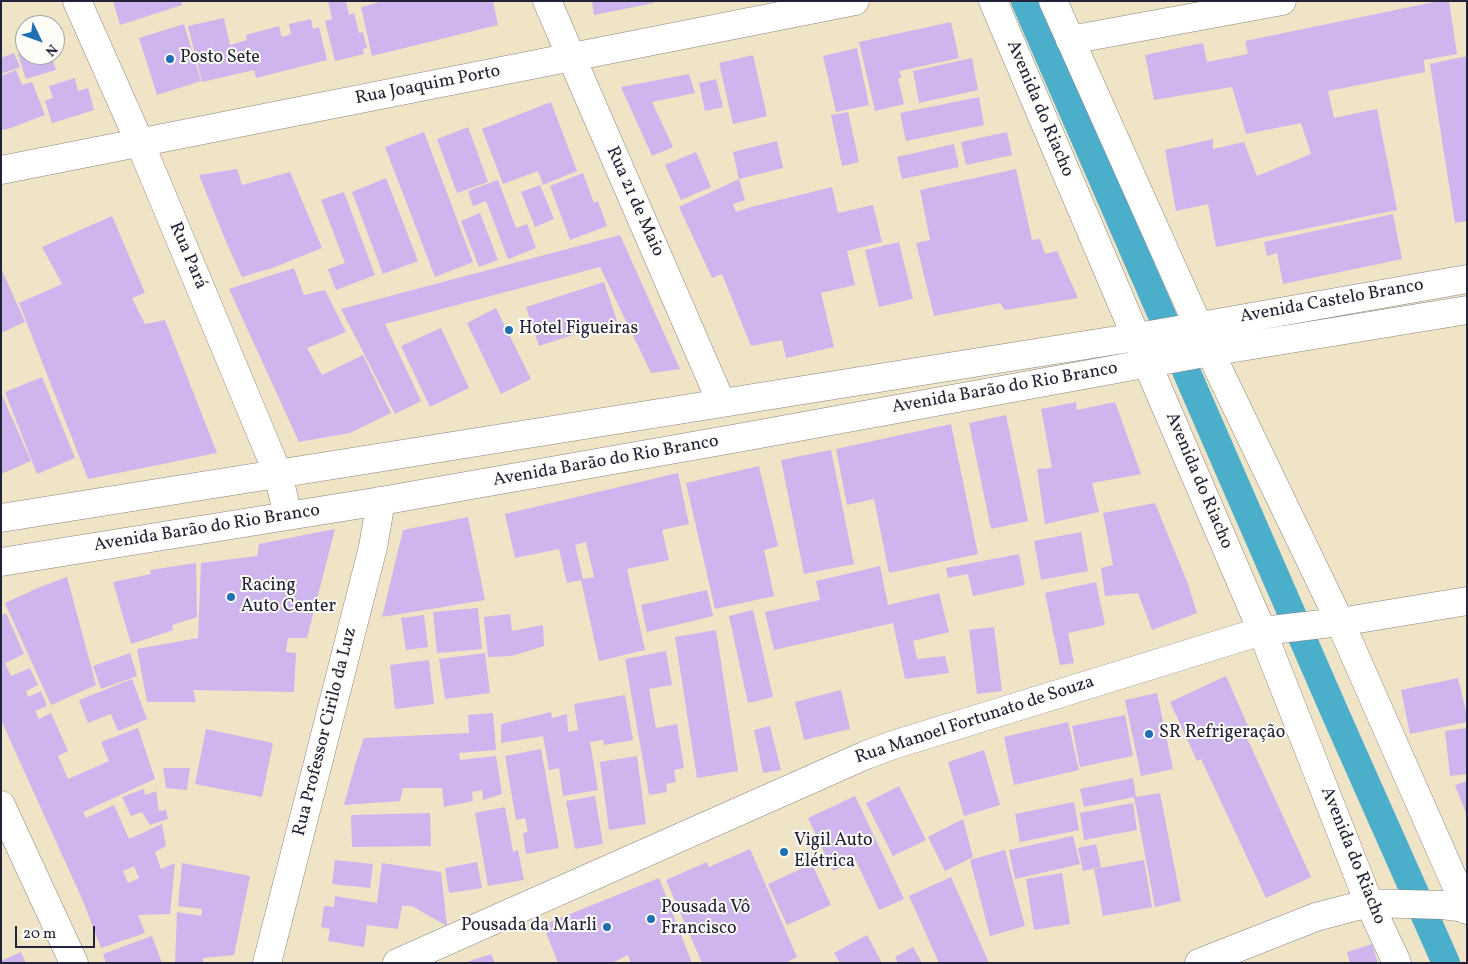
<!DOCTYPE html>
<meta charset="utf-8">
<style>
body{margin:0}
#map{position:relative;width:1468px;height:964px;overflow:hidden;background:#efe4c6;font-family:Vollkorn,serif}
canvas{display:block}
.frame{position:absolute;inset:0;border:2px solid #22223b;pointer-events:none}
.north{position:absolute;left:15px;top:15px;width:50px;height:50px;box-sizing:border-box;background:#fdfcf7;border:1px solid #a5a5ac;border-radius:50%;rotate:132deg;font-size:14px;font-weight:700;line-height:20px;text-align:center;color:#22223b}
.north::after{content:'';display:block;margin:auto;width:18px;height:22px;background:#1f6fb2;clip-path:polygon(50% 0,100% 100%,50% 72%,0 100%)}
.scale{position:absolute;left:15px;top:926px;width:80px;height:22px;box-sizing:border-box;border:2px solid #22223b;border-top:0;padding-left:6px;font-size:15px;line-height:18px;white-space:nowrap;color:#22223b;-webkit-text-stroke:4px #fdfcf7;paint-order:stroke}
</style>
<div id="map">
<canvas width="1468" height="964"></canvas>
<div class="frame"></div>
<div class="north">N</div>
<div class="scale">20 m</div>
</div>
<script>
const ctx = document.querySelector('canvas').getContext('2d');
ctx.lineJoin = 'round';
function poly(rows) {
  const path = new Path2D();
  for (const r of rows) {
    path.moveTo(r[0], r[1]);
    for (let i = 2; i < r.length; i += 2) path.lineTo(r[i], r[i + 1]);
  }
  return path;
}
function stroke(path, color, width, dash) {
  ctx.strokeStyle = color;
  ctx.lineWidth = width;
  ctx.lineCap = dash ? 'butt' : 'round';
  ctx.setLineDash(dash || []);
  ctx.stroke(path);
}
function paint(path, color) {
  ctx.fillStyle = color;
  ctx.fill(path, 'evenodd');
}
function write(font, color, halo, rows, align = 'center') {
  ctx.font = font + ' Vollkorn,serif';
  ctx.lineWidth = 4;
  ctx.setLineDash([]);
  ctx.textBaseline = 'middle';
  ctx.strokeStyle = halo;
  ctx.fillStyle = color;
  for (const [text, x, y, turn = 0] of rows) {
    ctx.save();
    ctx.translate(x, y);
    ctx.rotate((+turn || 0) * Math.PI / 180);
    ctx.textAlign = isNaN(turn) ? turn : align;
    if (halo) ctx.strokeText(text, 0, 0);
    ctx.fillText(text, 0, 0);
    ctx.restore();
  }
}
const canal = poly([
 [1025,1,1335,713,1446,963]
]);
const building = poly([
 [113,1,181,1,182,5,120,25],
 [328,1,346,1,349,15,354,13,359,33,363,32,367,48,363,49,364,54,335,61,325,21,332,19],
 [376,1,493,1,498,25,372,56,361,7,377,3],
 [592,1,654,1,654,3,594,15],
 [1439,1,1449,1,1457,54,1424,60,1425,72,1328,91,1334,118,1377,109,1397,210,1216,247,1208,204,1176,211,1165,150,1213,139,1213,149,1244,142,1257,176,1311,154,1301,123,1246,134,1232,87,1154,100,1145,55,1203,43,1207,62,1248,54,1245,41],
 [224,18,230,45,247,40,246,35,279,26,282,37,291,34,289,24,311,19,313,29,319,27,327,60,256,78,254,70,202,82,188,26],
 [951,22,959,58,900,71,901,78,898,78,904,104,875,111,859,42],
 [184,24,201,81,157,95,139,38],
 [857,48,869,105,836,112,823,56],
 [25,52,25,55,51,55,56,70,26,79,18,54],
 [14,53,20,67,1,74,1,58],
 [753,55,767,116,733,124,719,63],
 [1467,56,1467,221,1455,223,1430,64],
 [972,58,978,90,919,103,913,71],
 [16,70,22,85,32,82,45,115,11,128,1,130,1,76],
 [689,74,695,93,652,102,673,147,652,156,621,87],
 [75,78,78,91,88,88,94,110,52,123,45,101,53,98,49,86],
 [716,79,723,107,705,111,699,83],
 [979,97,984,125,906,141,900,113],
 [551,102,577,171,543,185,538,171,503,184,482,129],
 [848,112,859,162,842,166,831,115],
 [468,127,488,182,457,193,437,139],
 [424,132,473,262,435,277,385,147],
 [1007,132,1012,155,966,165,961,142],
 [777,141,783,168,739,179,733,152],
 [954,144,959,167,902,179,897,157],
 [696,152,711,187,681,200,665,165],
 [237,169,242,185,290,172,322,248,275,267,242,277,227,244,199,175],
 [1016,169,1032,240,1040,239,1045,254,1057,251,1078,298,1005,310,1000,303,934,316,916,243,930,240,920,190],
 [583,173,594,203,598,201,607,226,570,240,550,186],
 [386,178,418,261,383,274,352,192],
 [739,179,745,200,733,204,736,212,751,207,832,187,838,213,873,205,882,242,847,251,855,285,821,293,834,347,786,358,782,340,751,346,722,274,712,278,679,207],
 [498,180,516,228,527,224,536,248,508,259,486,201,473,206,468,191],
 [540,185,554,219,535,227,521,192],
 [344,192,375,275,336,290,328,269,345,263,321,200],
 [480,213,498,260,479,267,461,221],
 [1393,214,1402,259,1283,284,1277,253,1267,256,1264,242],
 [112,216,145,293,132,298,145,324,165,320,217,453,88,479,19,303,62,284,42,247],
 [620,235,680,369,651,373,600,267,385,324,421,401,395,414,341,309],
 [899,242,913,299,879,307,865,250],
 [1,268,25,322,1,333],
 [294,268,304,295,325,290,346,332,307,348,322,375,363,355,391,413,350,433,299,442,229,289],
 [604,282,617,321,539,346,526,307],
 [496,308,531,379,501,394,467,323],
 [441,328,469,388,430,407,401,346],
 [42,377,75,458,37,474,5,392],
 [1,393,31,461,1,474],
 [1076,402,1077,410,1115,402,1141,474,1092,483,1099,512,1045,524,1037,469,1052,468,1041,409],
 [1006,415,1028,521,991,529,969,423],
 [951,424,978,554,889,573,874,499,847,505,836,449],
 [831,450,854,564,804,574,781,460],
 [759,466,778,546,764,550,774,596,715,609,686,483],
 [678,473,689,524,662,530,669,560,627,569,645,650,599,661,581,580,567,583,559,549,515,558,505,514],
 [586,542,594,577,583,579,575,545],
 [1155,503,1188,584,1197,613,1152,630,1138,593,1105,596,1101,568,1113,565,1103,513],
 [468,517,485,600,382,617,403,530],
 [335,529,307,638,288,638,286,652,296,653,294,692,193,690,196,702,147,702,137,649,198,638,201,563,257,556,259,544],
 [1081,532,1088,571,1041,580,1034,541],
 [1019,554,1025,585,973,596,968,574,948,578,946,568],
 [196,563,197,617,172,625,173,630,131,644,113,582,151,574,150,570],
 [880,566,888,605,939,593,949,632,913,641,917,659,945,656,949,673,905,679,893,623,774,650,765,612,820,600,816,581],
 [67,577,96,685,51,705,5,603,40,587],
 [1096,582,1105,625,1068,633,1074,663,1060,665,1045,593],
 [707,590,713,616,647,632,641,605],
 [478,608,482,649,437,653,433,612],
 [753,610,773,697,748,703,729,616],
 [6,613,24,654,5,663,11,676,30,668,38,685,26,691,28,697,41,691,47,706,35,711,39,719,51,713,68,751,58,756,68,779,109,761,101,742,138,728,155,779,83,812,86,818,114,805,129,839,162,824,166,846,155,852,161,869,175,863,170,914,138,915,145,933,101,948,83,901,1,720,1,616],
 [134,866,139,878,128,883,123,871],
 [510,614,512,631,543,625,544,646,512,656,488,657,484,617],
 [424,615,428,647,406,650,401,618],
 [994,627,1002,691,977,694,969,630],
 [716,630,738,771,697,778,675,637],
 [666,651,672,685,649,689,656,728,677,724,684,768,674,770,676,782,666,784,667,792,649,795,625,659],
 [130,653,137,676,101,689,93,666],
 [485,653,490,693,445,699,439,659],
 [429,660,434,704,395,709,390,665],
 [1226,676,1252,735,1247,738,1311,877,1266,898,1201,759,1197,761,1170,702],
 [1458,678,1467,716,1467,722,1410,734,1401,690],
 [132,679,147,719,118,731,111,714,88,723,79,700],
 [841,690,850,729,804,740,795,702],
 [1157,693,1173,769,1141,776,1125,700],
 [625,695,633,740,604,745,603,740,590,742,598,790,563,796,559,768,549,770,543,736,501,743,501,724,551,712,552,718,567,714,568,732,578,730,574,704],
 [493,713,496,750,459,753,460,760,496,756,502,794,483,800,482,790,472,792,473,801,444,807,442,788,403,788,400,801,344,805,357,758,364,738,469,733,468,715],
 [1125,715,1133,756,1080,767,1072,726],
 [1068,722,1079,770,1014,785,1004,737],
 [770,726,781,770,763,773,754,730],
 [1467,728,1467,774,1450,776,1445,731],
 [206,729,273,743,262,797,195,784],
 [541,749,559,848,526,854,523,833,528,832,525,818,516,820,505,756],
 [984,750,1000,805,964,816,948,762],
 [637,756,646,824,609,830,600,762],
 [163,768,190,768,187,790,166,788],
 [1133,778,1136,797,1160,793,1181,901,1155,907,1134,797,1084,807,1080,789],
 [1467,781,1467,816,1455,785],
 [899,786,926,840,893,856,866,803],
 [144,789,145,795,156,791,159,811,166,810,168,819,150,825,142,812,131,816,122,797],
 [595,796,603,844,575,849,566,801],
 [855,796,904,899,879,910,856,861,833,871,808,818],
 [1074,802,1079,830,1020,842,1015,814],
 [1133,803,1137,830,1084,840,1080,813],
 [505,807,513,852,518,850,524,880,488,886,475,813],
 [430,813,431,846,352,847,351,815],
 [963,819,973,857,945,871,928,837],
 [1073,836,1080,864,1015,879,1009,850],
 [1096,844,1101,867,1083,871,1078,848],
 [750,849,797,957,785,963,702,963,666,880,707,862,709,867],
 [1005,850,1025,926,990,936,970,860],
 [335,860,373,864,370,888,332,884],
 [1144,860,1152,907,1103,916,1094,869],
 [477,862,482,888,449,893,445,868],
 [182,863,250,876,234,955,203,958,203,963,175,963,177,912,201,916,202,909,178,906],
 [382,863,441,872,447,926,412,906,402,906,398,929,367,925,364,947,328,941,330,929,321,927,324,906,334,907,335,896,377,903],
 [812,864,831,905,787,925,768,884],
 [1062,873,1070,924,1034,930,1026,879],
 [951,877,989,963,939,963,909,896],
 [659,878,692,963,631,963,628,955,612,963,558,963,543,925],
 [867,935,882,963,840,963,834,953],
 [152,936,162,963,106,963,103,954],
 [1372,944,1378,963,1350,963,1347,952],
 [913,947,922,963,898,963,895,957],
 [21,952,26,963,1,963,1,961],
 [491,954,495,963,467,963,467,962]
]);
const minor = poly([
 [77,1,140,143,278,474,288,515],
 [547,1,721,402],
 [1070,40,1282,1],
 [1,170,855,1],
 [1210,352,1340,622,1467,910],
 [1147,363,1262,631,1369,903,1397,963],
 [1,805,74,963],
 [267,963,373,547,381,501],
 [397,963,866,755,893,745,1262,631,1340,622,1467,601],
 [1199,963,1316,917,1369,903,1442,905,1467,908]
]);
const major = poly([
 [993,1,1143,353],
 [1053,1,1205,341],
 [1,518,1155,334,1467,279],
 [1,562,381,501,738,438,1210,352,1467,310]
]);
const markers = [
 [170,59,5,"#1f6fb2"],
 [509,330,5,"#1f6fb2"],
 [231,597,5,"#1f6fb2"],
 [1149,734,5,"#1f6fb2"],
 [784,852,5,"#1f6fb2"],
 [651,919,5,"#1f6fb2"],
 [607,927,5,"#1f6fb2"]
];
const poiNames = [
 ["Posto Sete",180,59],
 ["Hotel Figueiras",519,330],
 ["Racing",241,587],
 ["Auto Center",241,608],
 ["SR Refrigeração",1159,734],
 ["Vigil Auto",794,842],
 ["Elétrica",794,863],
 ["Pousada Vô",661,909],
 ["Francisco",661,930],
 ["Pousada da Marli",597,927,"right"]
];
const streetNames = [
 ["Rua Joaquim Porto",428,86,-11],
 ["Avenida do Riacho",1039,109,67],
 ["Rua 21 de Maio",634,202,66],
 ["Rua Pará",187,256,67],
 ["Avenida Castelo Branco",1332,302,-10],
 ["Avenida Barão do Rio Branco",1005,389,-10],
 ["Avenida Barão do Rio Branco",606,462,-10],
 ["Avenida do Riacho",1198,481,67],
 ["Avenida Barão do Rio Branco",207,529,-9],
 ["Rua Manoel Fortunato de Souza",975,721,-18],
 ["Rua Professor Cirilo da Luz",326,732,-76],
 ["Avenida do Riacho",1352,856,68]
];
stroke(canal, '#4baecb', 28);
paint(building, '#ceb5ee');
stroke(minor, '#888380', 29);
stroke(major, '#888380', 29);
stroke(minor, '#fff', 28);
stroke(major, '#fff', 28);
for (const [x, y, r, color] of markers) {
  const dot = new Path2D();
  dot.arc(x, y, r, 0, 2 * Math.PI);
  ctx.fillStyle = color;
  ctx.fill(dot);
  stroke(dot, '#fdfcf7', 2);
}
write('18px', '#22223b', '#fdfcf7', poiNames, 'left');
write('18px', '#22223b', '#fdfcf7', streetNames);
</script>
